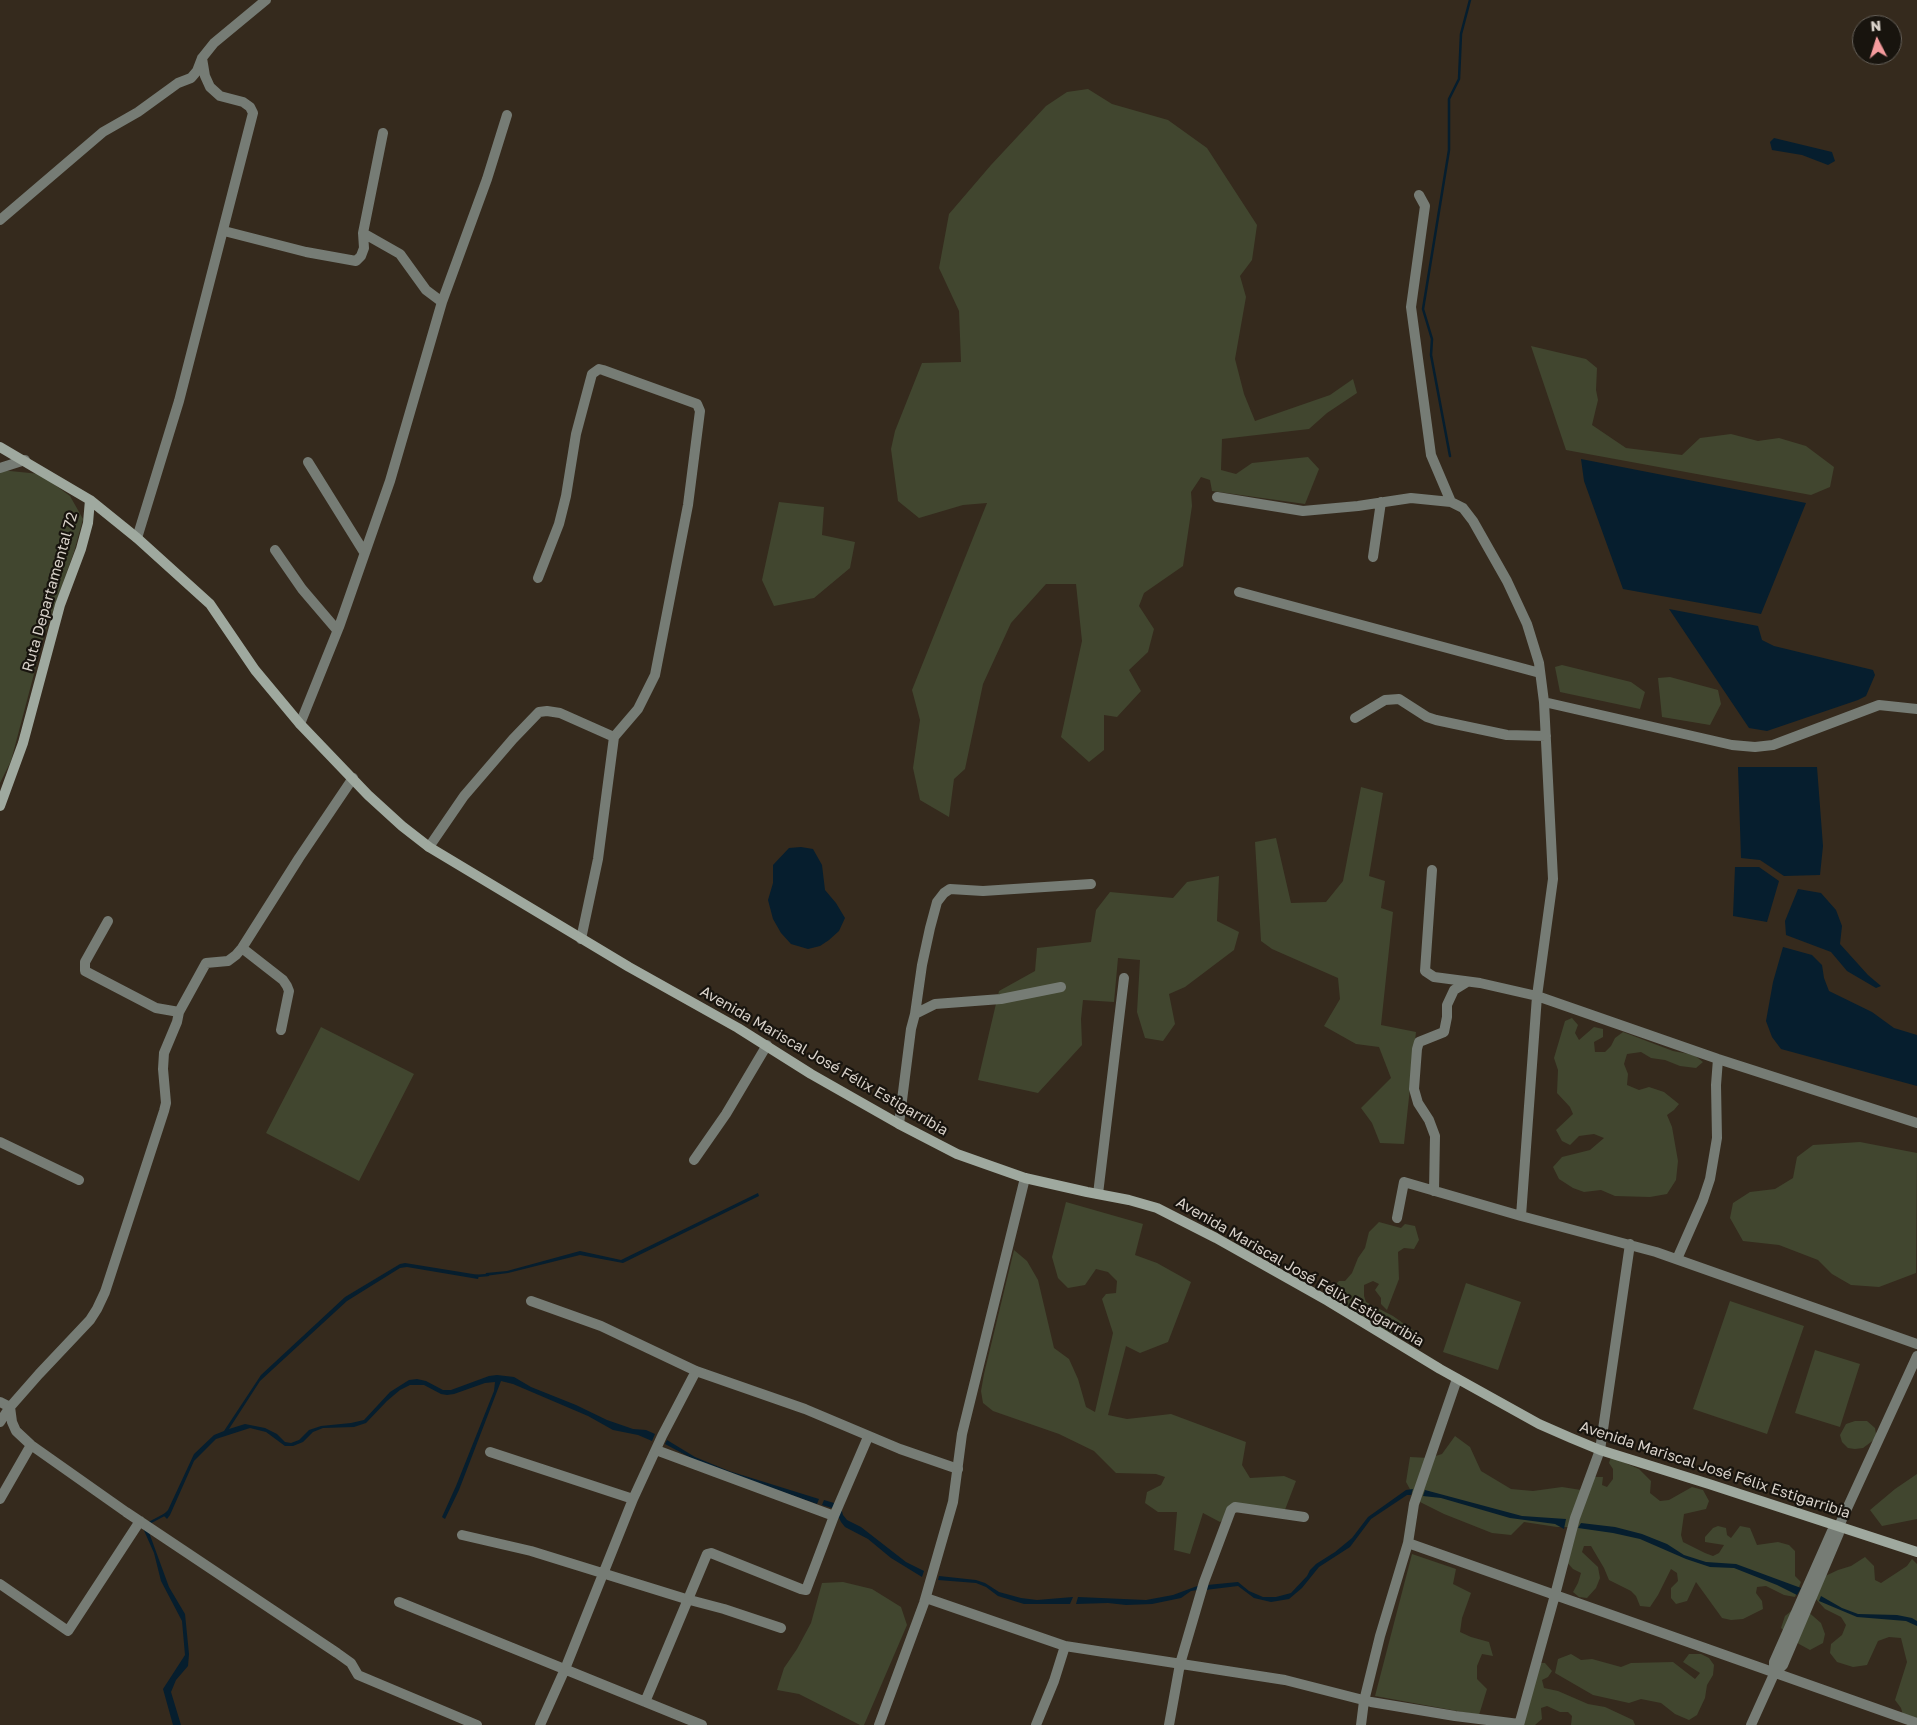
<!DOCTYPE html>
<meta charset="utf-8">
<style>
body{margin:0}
#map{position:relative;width:1917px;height:1725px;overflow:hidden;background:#352a1d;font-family:"Golos Text",sans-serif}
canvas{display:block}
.north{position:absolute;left:1852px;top:15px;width:50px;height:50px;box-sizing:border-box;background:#18140e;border:1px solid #656059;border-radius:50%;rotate:355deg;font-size:14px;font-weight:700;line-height:20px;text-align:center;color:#d8d1c9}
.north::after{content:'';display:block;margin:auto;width:18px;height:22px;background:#f59b9d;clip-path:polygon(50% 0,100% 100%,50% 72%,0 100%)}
</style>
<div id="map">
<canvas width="1917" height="1725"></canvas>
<div class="north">N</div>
</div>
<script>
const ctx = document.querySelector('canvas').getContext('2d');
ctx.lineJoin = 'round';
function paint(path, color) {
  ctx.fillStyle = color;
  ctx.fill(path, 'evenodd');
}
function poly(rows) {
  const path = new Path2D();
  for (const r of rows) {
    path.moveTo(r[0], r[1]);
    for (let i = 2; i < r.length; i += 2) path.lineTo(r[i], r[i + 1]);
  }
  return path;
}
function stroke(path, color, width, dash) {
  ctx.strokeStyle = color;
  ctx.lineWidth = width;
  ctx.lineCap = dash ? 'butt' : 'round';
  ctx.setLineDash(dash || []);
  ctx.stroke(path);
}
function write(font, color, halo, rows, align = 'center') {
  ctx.font = font + ' "Golos Text",sans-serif';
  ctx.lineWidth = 4.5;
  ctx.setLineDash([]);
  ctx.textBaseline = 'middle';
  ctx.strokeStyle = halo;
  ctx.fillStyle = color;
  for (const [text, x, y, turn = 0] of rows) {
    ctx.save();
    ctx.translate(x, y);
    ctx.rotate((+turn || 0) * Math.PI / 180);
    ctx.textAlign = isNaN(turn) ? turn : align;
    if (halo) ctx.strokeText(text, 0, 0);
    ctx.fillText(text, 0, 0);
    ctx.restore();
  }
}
const green = poly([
 [1088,89,1112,104,1168,120,1207,148,1257,225,1252,260,1240,276,1246,297,1235,359,1244,394,1255,421,1330,395,1353,379,1357,393,1327,413,1309,429,1222,439,1221,470,1236,474,1252,463,1308,457,1319,469,1305,504,1212,491,1210,480,1201,477,1191,492,1192,506,1183,566,1144,593,1139,606,1154,629,1148,652,1129,670,1141,691,1117,717,1104,715,1104,750,1089,762,1061,737,1082,641,1076,584,1046,584,1011,623,983,684,965,769,954,779,949,817,920,800,913,768,920,720,912,690,987,503,963,505,919,518,898,501,891,449,895,431,922,363,961,362,959,311,939,268,949,214,991,165,1046,106,1067,92],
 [1531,346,1586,359,1597,368,1596,390,1598,400,1592,425,1626,448,1682,455,1700,438,1731,434,1758,441,1779,438,1806,446,1834,467,1830,487,1811,495,1566,450],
 [0,470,40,474,70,496,83,519,74,552,44,636,11,761,0,783],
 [779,502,824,507,822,535,855,542,850,568,814,598,774,606,762,580],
 [1562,665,1631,682,1645,692,1640,709,1560,692,1555,667],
 [1670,677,1718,690,1721,704,1710,725,1662,717,1658,678],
 [1361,787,1383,793,1369,876,1385,881,1381,908,1393,912,1381,1025,1416,1032,1404,1144,1380,1143,1372,1123,1361,1108,1391,1078,1379,1047,1356,1044,1324,1026,1340,999,1338,978,1272,949,1261,941,1255,842,1276,838,1291,903,1326,902,1343,881],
 [1219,876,1217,921,1239,932,1234,950,1185,987,1169,994,1175,1024,1163,1041,1145,1038,1137,1012,1140,960,1118,958,1114,1002,1083,1000,1081,1019,1082,1045,1038,1093,978,1080,999,991,1035,971,1037,948,1091,942,1096,910,1110,892,1173,898,1187,882],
 [1572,1018,1578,1025,1575,1033,1579,1040,1594,1027,1603,1029,1603,1037,1594,1042,1595,1052,1605,1052,1611,1046,1615,1038,1623,1032,1673,1051,1694,1055,1703,1062,1696,1068,1680,1066,1665,1060,1651,1058,1641,1052,1627,1054,1624,1064,1628,1074,1627,1085,1639,1090,1649,1087,1664,1092,1679,1104,1674,1110,1667,1115,1672,1127,1678,1161,1676,1180,1667,1194,1650,1197,1615,1196,1601,1190,1584,1192,1573,1188,1559,1179,1553,1167,1562,1157,1590,1150,1604,1138,1594,1134,1579,1136,1570,1145,1562,1141,1556,1130,1573,1114,1570,1107,1557,1093,1558,1070,1554,1058,1565,1021],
 [321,1027,414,1074,359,1181,266,1133],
 [1860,1142,1917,1153,1916,1273,1879,1287,1851,1285,1832,1274,1818,1260,1779,1245,1743,1241,1730,1218,1733,1203,1750,1192,1775,1189,1793,1178,1797,1157,1813,1145],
 [1066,1202,1143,1224,1135,1255,1157,1263,1191,1282,1168,1342,1140,1353,1126,1346,1108,1415,1127,1419,1171,1414,1246,1442,1242,1465,1250,1478,1284,1476,1296,1481,1283,1515,1235,1510,1220,1522,1203,1513,1190,1554,1174,1550,1177,1512,1158,1512,1145,1503,1147,1492,1161,1485,1165,1477,1156,1474,1116,1473,1094,1451,1059,1434,993,1411,983,1403,981,1391,984,1374,1014,1250,1027,1261,1038,1280,1054,1348,1069,1359,1078,1379,1086,1407,1095,1412,1113,1333,1102,1299,1106,1294,1116,1293,1117,1281,1108,1272,1096,1269,1085,1285,1068,1288,1058,1278,1052,1257],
 [1379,1222,1401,1228,1405,1224,1415,1226,1419,1240,1414,1249,1404,1248,1398,1252,1399,1279,1387,1310,1381,1304,1381,1298,1375,1290,1379,1284,1373,1281,1364,1285,1364,1296,1366,1302,1393,1316,1417,1333,1416,1339,1409,1342,1401,1337,1376,1327,1333,1299,1331,1289,1339,1281,1345,1281,1352,1273,1358,1258,1365,1248,1369,1232],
 [1466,1283,1521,1302,1498,1370,1443,1352],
 [1730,1301,1804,1326,1767,1434,1693,1409],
 [1815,1350,1860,1364,1840,1427,1795,1413],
 [1855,1421,1867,1421,1875,1428,1876,1434,1875,1439,1863,1448,1855,1449,1848,1448,1842,1442,1840,1435,1846,1424],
 [1455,1436,1470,1447,1481,1471,1511,1489,1533,1491,1562,1487,1581,1490,1571,1527,1557,1527,1524,1522,1511,1535,1492,1533,1444,1514,1416,1500,1406,1482,1410,1457,1429,1458,1442,1454],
 [1611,1457,1639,1469,1651,1481,1650,1493,1660,1501,1669,1500,1692,1487,1703,1490,1709,1501,1706,1509,1684,1514,1681,1535,1683,1542,1705,1553,1713,1556,1719,1553,1724,1545,1705,1542,1705,1537,1713,1528,1718,1526,1726,1528,1727,1535,1731,1538,1740,1526,1750,1528,1757,1545,1778,1542,1789,1545,1795,1551,1795,1576,1801,1582,1795,1597,1784,1595,1766,1586,1757,1587,1756,1593,1762,1601,1763,1609,1743,1619,1731,1620,1722,1618,1696,1582,1687,1601,1676,1604,1671,1598,1671,1588,1678,1581,1677,1573,1671,1569,1658,1595,1650,1607,1640,1606,1636,1596,1631,1591,1609,1580,1604,1568,1591,1546,1584,1546,1582,1552,1598,1567,1600,1578,1596,1588,1587,1598,1579,1597,1573,1592,1578,1583,1581,1573,1573,1569,1564,1559,1593,1477,1603,1477,1602,1485,1607,1487,1613,1479,1613,1469,1609,1463],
 [1917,1474,1917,1519,1882,1526,1870,1510,1895,1489],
 [1412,1554,1456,1569,1453,1584,1471,1593,1462,1618,1460,1632,1471,1637,1489,1642,1493,1656,1482,1654,1477,1666,1477,1679,1487,1689,1479,1715,1375,1696],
 [1865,1557,1874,1566,1875,1580,1881,1583,1907,1566,1912,1559,1917,1564,1917,1725,1904,1718,1901,1708,1895,1700,1907,1662,1901,1638,1889,1637,1878,1641,1867,1665,1853,1667,1837,1662,1830,1653,1831,1644,1842,1635,1846,1625,1841,1617,1825,1609,1813,1596,1819,1579,1838,1570,1851,1566],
 [843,1582,872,1589,901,1607,907,1625,864,1725,860,1725,799,1694,777,1690,784,1668,797,1649,811,1623,822,1583],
 [1795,1608,1806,1610,1821,1623,1825,1634,1823,1643,1810,1650,1799,1644,1781,1628,1785,1616],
 [1571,1654,1581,1660,1592,1659,1621,1667,1631,1663,1673,1662,1695,1679,1700,1673,1683,1662,1689,1654,1701,1654,1709,1658,1714,1665,1713,1675,1707,1685,1705,1698,1697,1715,1689,1720,1675,1714,1661,1703,1641,1699,1629,1703,1593,1695,1555,1673,1558,1659],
 [1536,1663,1545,1663,1552,1671,1548,1677,1542,1680,1544,1688,1558,1691,1588,1704,1605,1707,1633,1720,1635,1725,1571,1725,1572,1716,1568,1712,1560,1712,1547,1706,1541,1708,1542,1719,1535,1725,1523,1725]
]);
const water = poly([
 [1774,138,1832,152,1835,161,1828,165,1802,155,1772,150,1770,142],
 [1581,459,1806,503,1761,614,1623,589,1584,481],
 [1669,609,1758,626,1762,640,1774,646,1873,670,1875,675,1866,696,1858,700,1767,731,1749,728],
 [1738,767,1817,767,1823,846,1820,875,1784,876,1760,860,1741,858],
 [801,847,813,849,822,865,825,890,836,903,845,918,839,931,829,940,820,946,808,949,791,944,781,933,773,919,768,900,773,883,773,865,789,848],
 [1735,867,1759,867,1779,881,1767,922,1733,916],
 [1798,889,1821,893,1836,910,1842,926,1840,944,1868,975,1881,986,1876,988,1847,971,1831,952,1786,935,1785,921],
 [1783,947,1812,955,1822,965,1824,978,1829,991,1872,1012,1894,1028,1917,1035,1917,1086,1781,1049,1772,1037,1766,1021,1773,982],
 [758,1193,759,1196,623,1263,580,1255,508,1273,485,1276,486,1273,507,1271,580,1251,621,1260],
 [405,1263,479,1275,478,1279,407,1267,400,1268,347,1301,260,1381,229,1429,245,1424,265,1428,277,1434,285,1442,291,1443,299,1440,309,1430,321,1426,351,1423,364,1420,390,1392,409,1380,417,1379,426,1381,443,1390,451,1390,489,1376,497,1375,514,1377,531,1387,576,1405,607,1420,633,1429,646,1430,655,1434,652,1441,638,1435,613,1430,588,1416,513,1384,501,1381,459,1490,445,1519,442,1517,456,1486,494,1391,495,1382,485,1383,454,1394,447,1395,441,1394,424,1385,410,1385,400,1390,387,1401,366,1423,354,1427,323,1428,313,1432,303,1442,293,1446,285,1446,266,1432,250,1428,216,1439,194,1461,170,1515,167,1519,163,1515,168,1510,194,1454,214,1435,224,1431,261,1375,345,1297,400,1264],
 [667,1440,695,1457,729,1471,819,1499,817,1504,729,1473,693,1459,665,1444],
 [1413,1489,1411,1495,1407,1495,1371,1519,1350,1547,1319,1567,1302,1588,1289,1599,1271,1602,1254,1598,1238,1586,1205,1590,1207,1585,1238,1582,1249,1591,1263,1597,1276,1597,1291,1593,1307,1576,1310,1570,1316,1564,1335,1552,1352,1538,1368,1517,1406,1490],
 [1425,1490,1522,1516,1566,1519,1564,1529,1555,1524,1510,1518,1441,1498,1423,1496],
 [824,1500,834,1503,841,1508,843,1515,847,1520,861,1527,906,1562,924,1571,922,1577,891,1558,868,1539,845,1527,841,1522,835,1509,822,1505],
 [1581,1523,1615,1527,1642,1534,1667,1544,1684,1555,1706,1562,1736,1564,1801,1588,1797,1595,1777,1585,1734,1568,1710,1567,1686,1559,1640,1539,1613,1533,1578,1528],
 [142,1526,147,1527,169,1587,185,1614,189,1654,188,1666,176,1680,171,1692,181,1725,173,1725,163,1689,185,1655,182,1621,161,1581,154,1553],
 [939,1576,976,1580,985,1583,999,1592,1021,1598,1037,1600,1073,1597,1070,1604,1024,1604,998,1596,986,1587,976,1583,938,1580],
 [1200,1585,1198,1590,1191,1591,1181,1598,1152,1604,1126,1605,1108,1603,1076,1604,1078,1597,1146,1600,1173,1595],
 [1821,1596,1842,1608,1858,1614,1897,1615,1912,1618,1917,1621,1917,1626,1906,1621,1857,1617,1819,1601]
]);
const stream = poly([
 [1450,456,1431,355,1432,339,1423,309,1449,150,1449,99,1459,79,1461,34,1470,0],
 [476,1276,488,1275],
 [149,1523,166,1514]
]);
const minor = poly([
 [1419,195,1425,206,1411,307,1431,455,1451,502,1463,508,1473,521,1507,581,1527,624,1539,663,1544,702,1553,879,1537,996,1521,1216],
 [0,220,103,132,138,112,178,83,191,78,197,71,202,58,214,43,266,0],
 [224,231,306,252,356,261,361,256,364,248,363,233,383,133],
 [363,233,400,254,426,290,442,302],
 [308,462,364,552],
 [0,468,25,460],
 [1217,497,1303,511,1358,506,1411,498,1451,502],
 [137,538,179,401,253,113,250,107,243,102,220,96,210,87,205,76,202,58],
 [275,550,302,589,337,630],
 [1373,557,1381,502],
 [538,578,559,524,566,496,576,434,592,374,599,369,603,370,697,404,700,411,688,505,655,675,638,709,614,737,598,859,581,939],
 [1239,592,1540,673],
 [1544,702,1732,745,1755,747,1773,745,1879,705,1917,709],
 [1355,718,1385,700,1399,699,1427,717,1436,720,1507,735,1546,736],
 [300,724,339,627,390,481,442,302,487,179,507,115],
 [429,847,464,796,513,739,539,712,547,711,560,713,614,737],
 [1432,870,1425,971,1434,977,1480,983,1537,996,1718,1059,1917,1123],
 [108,921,85,962,85,971,156,1008,179,1012],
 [242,948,283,980,287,986,289,991,281,1030],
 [915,1014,922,965,930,928,937,902,944,893,950,889,983,891,1091,884],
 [899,1124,911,1029,915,1014,935,1004,1001,999,1061,987],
 [0,1142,79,1180],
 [694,1160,726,1114,767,1045],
 [1434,1191,1435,1136,1429,1120,1418,1103,1414,1089,1417,1049,1419,1042,1444,1032,1447,1017,1447,1005,1454,990,1467,982],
 [1098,1194,1124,978],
 [1397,1218,1404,1182,1521,1216,1656,1252,1917,1344],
 [1677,1259,1703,1200,1710,1179,1717,1138,1716,1085,1718,1059],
 [531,1301,601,1326,696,1371,805,1409,900,1449,958,1469],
 [0,1402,10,1407,39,1374,90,1320,97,1309,105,1292,164,1111,166,1103,163,1069,164,1053,177,1022,179,1012,206,963,228,961,236,955,242,948,299,858,353,778],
 [0,1422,10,1407,12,1422,16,1431,31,1445,126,1512,337,1653,351,1663,358,1675,477,1725],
 [490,1452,633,1499],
 [0,1499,31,1445],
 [834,1516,868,1437],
 [462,1535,531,1551,686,1599,724,1609,781,1628],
 [1408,1543,1917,1723],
 [0,1584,68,1631,140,1521],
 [926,1598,1065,1646,1285,1680,1371,1702,1455,1716,1519,1724],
 [399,1602,702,1725],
 [1774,1674,1774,1662,1832,1531,1839,1526],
 [645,1702,707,1554,711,1553,801,1589,806,1590,834,1516,656,1450],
 [540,1725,565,1669,633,1499,662,1436,696,1371],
 [1036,1725,1054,1681,1065,1646],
 [1169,1725,1180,1664,1204,1582,1231,1510,1235,1507,1304,1517],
 [1361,1725,1364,1701,1380,1636,1408,1543,1414,1504,1457,1379],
 [1519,1725,1555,1595,1575,1518,1600,1450,1630,1244],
 [1751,1725,1774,1674,1783,1665,1839,1533,1839,1526,1917,1356]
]);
const tertiary = poly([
 [879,1725,924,1603,953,1502,962,1434,1025,1178]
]);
const secondary = poly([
 [0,447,90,500,137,538,210,604,255,670,300,724,368,795,402,826,429,847,629,967,738,1028,811,1074,899,1124,957,1154,1025,1178,1087,1192,1129,1200,1157,1208,1216,1238,1328,1301,1440,1369,1539,1424,1571,1438,1600,1450,1709,1484,1917,1552],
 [0,806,23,743,60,605,81,549,88,523,90,500]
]);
const streetNames = [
 ["Ruta Departamental 72",50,592,-74],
 ["Avenida Mariscal José Félix Estigarribia",824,1061,30],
 ["Avenida Mariscal José Félix Estigarribia",1300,1272,30],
 ["Avenida Mariscal José Félix Estigarribia",1715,1470,18]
];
paint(green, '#41462f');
paint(water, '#061e2e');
stroke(stream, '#061e2e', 2.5);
stroke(minor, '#767c75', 10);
stroke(tertiary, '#767c75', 10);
stroke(secondary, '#9fa99f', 10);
write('15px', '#d8d1c9', '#18140e', streetNames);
</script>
